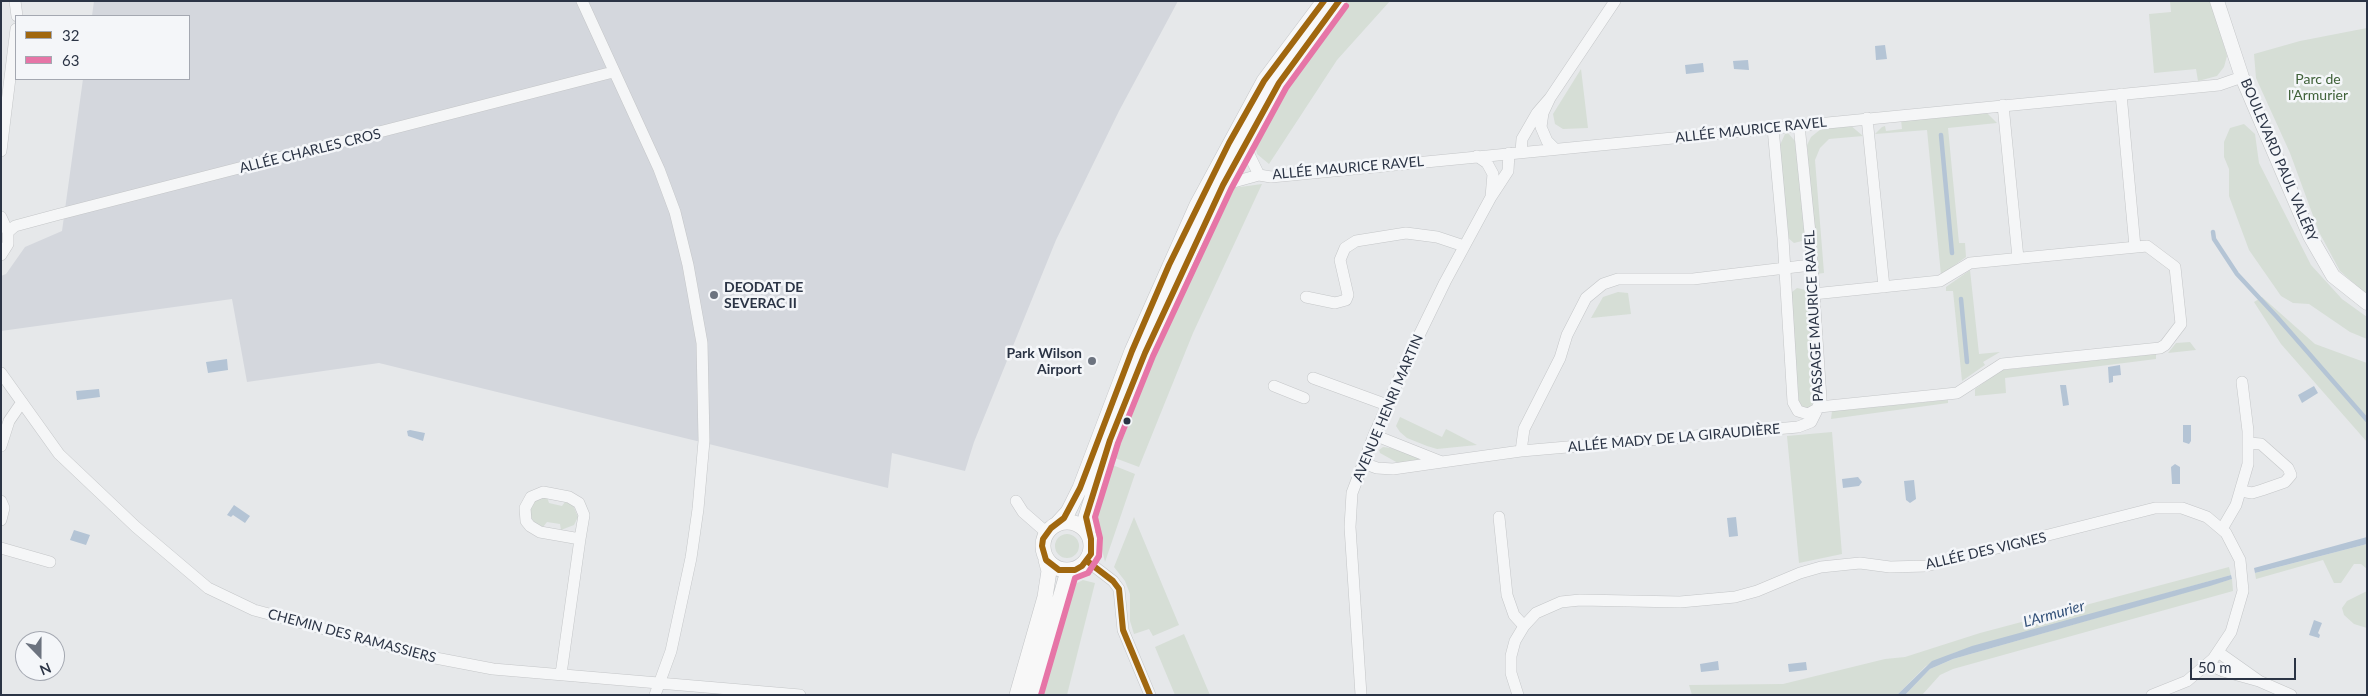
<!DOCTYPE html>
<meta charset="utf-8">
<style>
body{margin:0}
#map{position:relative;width:2368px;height:696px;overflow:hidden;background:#e6e8ea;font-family:Lato,sans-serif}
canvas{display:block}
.frame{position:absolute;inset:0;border:2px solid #2b3445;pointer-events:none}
.legend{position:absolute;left:15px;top:15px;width:175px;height:65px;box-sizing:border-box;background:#f4f6f9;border:1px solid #a4a8b1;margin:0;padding:6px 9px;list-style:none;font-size:15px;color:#2b3445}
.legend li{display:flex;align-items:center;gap:10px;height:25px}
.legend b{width:25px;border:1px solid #a4a8b1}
.north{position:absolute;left:15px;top:631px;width:50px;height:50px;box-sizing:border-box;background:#f4f6f9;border:1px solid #a4a8b1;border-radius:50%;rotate:158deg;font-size:14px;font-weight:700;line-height:20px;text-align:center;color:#2b3445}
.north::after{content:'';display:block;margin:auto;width:18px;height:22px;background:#6c737f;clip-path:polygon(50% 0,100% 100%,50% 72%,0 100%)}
.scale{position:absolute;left:2190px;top:658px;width:106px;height:22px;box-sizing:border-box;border:2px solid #2b3445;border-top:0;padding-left:6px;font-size:15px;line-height:18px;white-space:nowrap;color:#2b3445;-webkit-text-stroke:4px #f4f6f9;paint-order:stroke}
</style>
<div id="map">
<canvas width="2368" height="696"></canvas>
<div class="frame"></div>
<ul class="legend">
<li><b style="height:6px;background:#a0670f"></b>32</li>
<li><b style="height:6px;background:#e675a7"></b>63</li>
</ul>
<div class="north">N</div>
<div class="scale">50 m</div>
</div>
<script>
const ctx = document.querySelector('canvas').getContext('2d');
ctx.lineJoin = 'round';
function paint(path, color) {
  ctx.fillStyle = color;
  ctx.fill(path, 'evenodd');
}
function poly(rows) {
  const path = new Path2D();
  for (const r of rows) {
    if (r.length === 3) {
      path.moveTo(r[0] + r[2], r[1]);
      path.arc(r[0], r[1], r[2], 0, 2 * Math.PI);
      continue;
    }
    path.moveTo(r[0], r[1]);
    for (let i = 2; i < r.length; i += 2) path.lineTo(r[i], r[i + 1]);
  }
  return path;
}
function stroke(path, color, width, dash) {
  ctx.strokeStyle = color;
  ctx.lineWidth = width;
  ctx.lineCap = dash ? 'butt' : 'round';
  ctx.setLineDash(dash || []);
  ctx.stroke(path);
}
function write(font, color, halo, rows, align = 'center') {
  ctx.font = font + ' Lato,sans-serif';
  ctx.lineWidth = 5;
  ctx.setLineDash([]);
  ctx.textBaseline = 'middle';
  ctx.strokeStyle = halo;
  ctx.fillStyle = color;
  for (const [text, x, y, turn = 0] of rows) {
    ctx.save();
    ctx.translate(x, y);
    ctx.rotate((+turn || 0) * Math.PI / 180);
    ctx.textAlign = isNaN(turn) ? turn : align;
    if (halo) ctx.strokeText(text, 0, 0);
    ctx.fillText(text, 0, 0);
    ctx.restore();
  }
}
const built = poly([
 [94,1,1178,1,1119,111,1056,240,974,442,965,471,892,453,888,488,379,363,247,382,232,299,1,331,1,276,6,274,25,247,62,231,83,79,189,79,189,16,92,16]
]);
const green = poly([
 [1344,1,1390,1,1337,60,1269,164,1257,154,1254,140,1269,108],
 [2170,1,2211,1,2227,56,2224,67,2217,76,2198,81,2196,69,2154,73,2149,14,2171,12],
 [2367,28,2367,295,2340,271,2319,232,2290,153,2256,78,2254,54,2300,41],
 [1581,69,1588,128,1563,129,1555,124,1553,114],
 [1986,112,1997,123,1948,128,1959,243,1965,243,1966,257,1941,275,1927,130,1875,134,1882,127,1885,126,1886,131,1902,129,1901,120],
 [2244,124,2255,134,2259,163,2311,265,2342,299,2367,317,2367,339,2350,332,2309,304,2293,303,2281,296,2249,250,2229,196,2229,169,2224,157,2224,142,2230,128],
 [1850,125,1863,136,1829,139,1820,148,1815,160,1824,273,1816,274,1807,145,1811,137,1821,129],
 [1788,133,1795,141,1805,238,1802,241,1794,243,1787,237,1780,145,1785,134],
 [1262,184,1193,333,1139,467,1115,458,1132,416,1127,413,1169,312,1228,192,1233,188],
 [1970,270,1979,354,2000,352,1983,362,1985,365,1962,381,1953,291,1946,291,1946,287],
 [1797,288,1806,290,1809,297,1816,400,1808,409,1799,405,1790,297,1792,292],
 [1618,292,1628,293,1631,314,1591,318,1603,297],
 [2262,297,2315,344,2367,363,2367,442,2281,344,2254,302],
 [2190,342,2196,350,2168,353,2176,343],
 [2156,354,2156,359,2005,378,2006,393,1975,396,1975,389,2002,370],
 [1948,400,1948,403,1831,419,1832,411],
 [1400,417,1442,437,1446,429,1477,445,1437,449,1427,446,1407,438,1400,432,1396,426],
 [1832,432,1842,554,1799,563,1787,436],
 [1383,447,1391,448,1422,459,1398,463,1380,453,1379,450],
 [1110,464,1135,474,1105,562,1093,514],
 [542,497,547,497,549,503,562,506,565,502,573,505,578,517,574,525,561,530,560,524,547,522,543,527,536,524,531,518,530,510,534,502],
 [1134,517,1179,625,1153,636,1149,629,1134,634,1130,621,1130,594,1125,581,1114,567],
 [1067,546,12],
 [2367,544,2367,569,2361,564,2354,564,2341,583,2334,583,2323,560,2256,579,2255,573],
 [2229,567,2231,575,1956,652,1926,666,1897,695,1692,695,1689,685,1783,684,1885,659,1905,657,1980,633],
 [2232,579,2233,591,1953,669,1940,675,1922,695,1905,695,1930,669,1953,659],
 [1083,580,1095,583,1067,695,1037,695,1071,586],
 [2367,591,2367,628,2354,624,2344,615,2342,608,2347,601],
 [1184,634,1210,695,1175,695,1155,647]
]);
const water = poly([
 [1885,45,1887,59,1876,60,1875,46],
 [1748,60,1749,70,1734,69,1733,61],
 [1703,63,1704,72,1686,74,1685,65],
 [227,359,228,370,208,373,206,362],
 [2120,365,2121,375,2113,376,2113,382,2109,383,2108,367],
 [2060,385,2066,385,2069,405,2063,406],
 [2314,386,2318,393,2302,403,2298,395],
 [99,389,100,397,77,400,76,391],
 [2183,425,2191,425,2191,441,2189,444,2183,442],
 [410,430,425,433,423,441,408,436,407,431],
 [2175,464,2180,467,2180,484,2172,484,2171,467],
 [1858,477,1862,482,1859,486,1843,488,1842,479],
 [1914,480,1916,499,1910,503,1906,500,1904,481],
 [234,505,250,516,245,523,233,515,231,517,227,515],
 [1736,517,1738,536,1729,537,1727,518],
 [74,530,90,535,86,545,70,540],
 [2367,537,2367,544,2255,573,2254,568],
 [2231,575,2232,579,2210,586,1953,659,1930,669,1905,695,1897,695,1932,661,1972,646],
 [2314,620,2322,623,2318,633,2320,635,2319,638,2309,635],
 [1718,661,1719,670,1701,672,1700,664],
 [1806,662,1807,670,1789,672,1788,664]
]);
const stream = poly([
 [1941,135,1952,253],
 [2213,232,2214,239,2237,274,2277,317,2367,420],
 [1961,299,1967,362]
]);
const minor = poly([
 [15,1,17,16],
 [582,1,659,169,675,212,688,265,702,343,704,441,698,509,691,558,671,651,655,695],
 [2121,94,2135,247],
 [1550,98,1615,1],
 [2003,105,2018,258],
 [1867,118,1884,287],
 [1773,128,1783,238,1793,402,1798,411,1808,414,1817,409,1821,399,1810,233,1799,125],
 [1244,144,1259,175],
 [1,151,16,29],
 [1521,152,1522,139,1537,113,1550,98,1543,113,1541,127,1547,141,1555,149],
 [1477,156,1487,163,1493,174,1491,197,1508,171,1509,153],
 [1223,185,1259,175,1271,177,2219,85,2242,77],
 [1,217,8,232,8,244,1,255],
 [8,232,15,226,56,215,613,72],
 [1813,294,1940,281,1970,263,2147,246,2175,267,2181,324,2165,345,2160,348,2002,364,1957,393,1819,407],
 [1306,297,1335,303,1346,300,1348,295,1340,260,1345,248,1356,241,1406,233,1437,237,1464,246],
 [1,373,59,454,136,527,208,588,254,610,425,656,493,669,800,695],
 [1313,378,1387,405],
 [1274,386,1304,398],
 [1,446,9,421,22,402],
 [1521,451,1798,427,1811,422,1817,410],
 [1442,462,1521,451,1524,429,1560,358,1567,335,1586,298,1603,284,1618,279,1693,279,1811,265],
 [1363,463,1377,468,1393,469,1442,462,1374,435],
 [2241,491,2252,493,2262,490,2285,482,2291,475,2288,468,2261,444,2249,443],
 [543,492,569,497,579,503,584,515,580,539,540,532,530,526,526,521,525,508,531,497,543,492],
 [1,501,4,508,1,520],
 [1016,501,1023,512,1047,533],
 [1499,517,1507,595,1514,615,1524,626],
 [2222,529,2236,505,2248,464,2248,431,2242,382],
 [1,548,50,562],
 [1087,561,1113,581,1119,589,1123,630,1150,695],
 [2208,664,2223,671,2259,681,2218,652],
 [561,674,580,539],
 [2259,681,2291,695],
 [1361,695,1350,527,1352,493,1374,435,1408,358,1445,282,1491,197],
 [1518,695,1511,673,1511,656,1515,641,1524,626,1536,613,1561,602,1580,600,1680,602,1735,597,1757,591,1800,573,1821,567,1860,563,1890,567,1926,566,2155,508,2182,508,2207,517,2226,533,2240,560,2243,591,2231,632,2213,659,2187,681,2152,695]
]);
const tertiary = poly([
 [2217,1,2242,77,2310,236,2333,276,2367,303]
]);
const secondary = poly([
 [1067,546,24],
 [1057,524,1068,512,1080,488,1132,351,1197,205,1264,81,1324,1],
 [1088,532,1086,517,1110,440,1145,353,1191,250,1223,185,1279,83,1339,1],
 [1017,695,1045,597,1049,571,1046,560],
 [1032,695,1068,571]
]);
const bus1 = poly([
 [1324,1,1264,81,1229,143,1169,265,1132,351,1080,488,1064,518,1051,528,1043,539,1042,546,1046,560,1059,570,1075,570,1082,566,1091,554,1091,539,1086,517,1110,440,1145,353,1223,185,1279,83,1339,1],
 [1087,561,1113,581,1119,589,1123,630,1150,695]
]);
const bus2 = poly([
 [1041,695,1075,578,1088,573,1099,556,1100,538,1095,517,1118,443,1153,356,1231,189,1286,88,1346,6]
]);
const markers = [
 [714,295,5,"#6c737f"],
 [1092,361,5,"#6c737f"],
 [1127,421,4.5,"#2b3445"]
];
const parkNames = [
 ["Parc de",2318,79],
 ["l'Armurier",2318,95]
];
const streetNames = [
 ["ALLÉE MAURICE RAVEL",1751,130,-6],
 ["ALLÉE CHARLES CROS",310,151,-14],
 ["BOULEVARD PAUL VALÉRY",2279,160,67],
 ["ALLÉE MAURICE RAVEL",1348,168,-5],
 ["PASSAGE MAURICE RAVEL",1814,316,-93],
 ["AVENUE HENRI MARTIN",1388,408,-67],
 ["ALLÉE MADY DE LA GIRAUDIÈRE",1674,438,-5],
 ["ALLÉE DES VIGNES",1986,551,-13],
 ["CHEMIN DES RAMASSIERS",352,636,15]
];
const poiNames = [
 ["DEODAT DE",724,287],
 ["SEVERAC II",724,303],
 ["Park Wilson",1082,353,"right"],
 ["Airport",1082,369,"right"]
];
const waterNames = [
 ["L'Armurier",2054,614,-16]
];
paint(built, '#d4d7dd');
paint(green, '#d6ded6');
paint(water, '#b4c4d5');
stroke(stream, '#b4c4d5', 4.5);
stroke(minor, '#c4c6c8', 12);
stroke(tertiary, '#c4c6c8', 15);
stroke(secondary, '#c4c6c8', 16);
stroke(minor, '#f5f6f7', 11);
stroke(tertiary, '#f5f6f7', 14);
stroke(secondary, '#f8f8f8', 15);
stroke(bus1, '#a0670f', 6);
stroke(bus2, '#e675a7', 6);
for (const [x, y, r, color] of markers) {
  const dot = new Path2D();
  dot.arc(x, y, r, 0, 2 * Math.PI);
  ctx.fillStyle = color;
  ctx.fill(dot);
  stroke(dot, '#f4f6f9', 2);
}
write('14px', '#3f6138', '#f4f6f9', parkNames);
write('14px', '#2b3445', '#f4f6f9', streetNames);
write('bold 14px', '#2b3445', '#f4f6f9', poiNames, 'left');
write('italic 15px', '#34527a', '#f4f6f9', waterNames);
</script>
